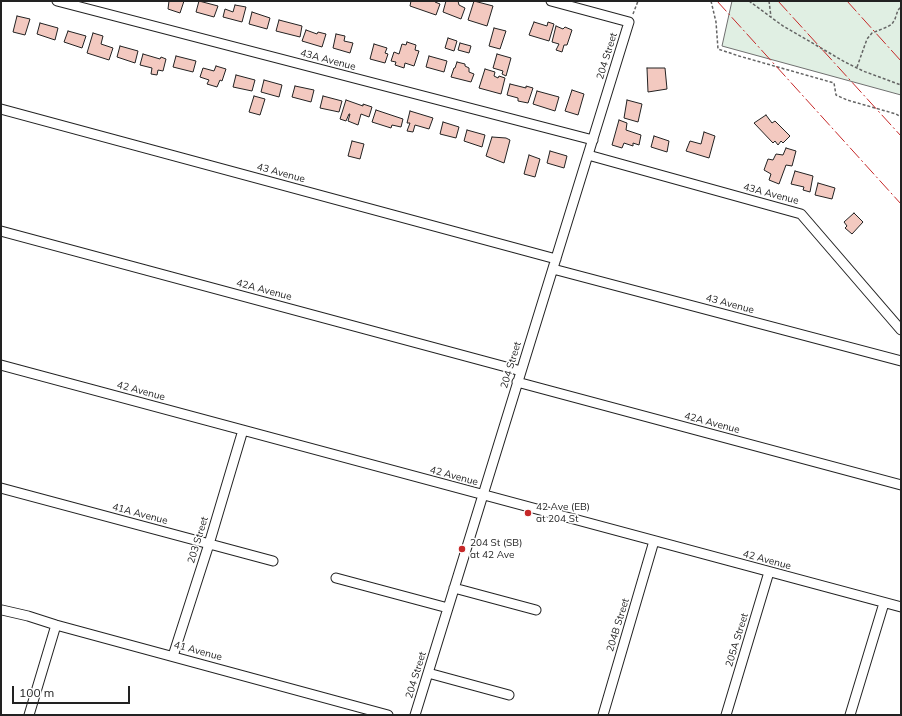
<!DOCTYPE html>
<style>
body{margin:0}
#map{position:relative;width:902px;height:716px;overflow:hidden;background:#fff;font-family:Mulish,sans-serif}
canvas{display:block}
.frame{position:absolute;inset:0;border:2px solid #222;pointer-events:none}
.scale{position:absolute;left:12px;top:686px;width:118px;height:18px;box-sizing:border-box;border:2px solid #222;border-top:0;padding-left:5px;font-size:12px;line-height:14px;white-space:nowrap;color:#222;-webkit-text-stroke:3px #fff;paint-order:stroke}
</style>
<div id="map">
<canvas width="902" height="716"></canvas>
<div class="frame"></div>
<div class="scale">100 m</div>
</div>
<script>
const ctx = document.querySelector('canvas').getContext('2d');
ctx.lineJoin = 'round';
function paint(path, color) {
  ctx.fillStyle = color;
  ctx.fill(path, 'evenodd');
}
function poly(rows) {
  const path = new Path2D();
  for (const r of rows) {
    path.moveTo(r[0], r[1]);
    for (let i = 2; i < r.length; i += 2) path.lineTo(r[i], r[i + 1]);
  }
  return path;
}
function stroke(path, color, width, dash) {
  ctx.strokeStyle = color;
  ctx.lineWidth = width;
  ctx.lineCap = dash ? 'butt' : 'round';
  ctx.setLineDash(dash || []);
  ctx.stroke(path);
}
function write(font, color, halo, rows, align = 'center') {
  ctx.font = font + ' Mulish,sans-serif';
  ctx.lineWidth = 3;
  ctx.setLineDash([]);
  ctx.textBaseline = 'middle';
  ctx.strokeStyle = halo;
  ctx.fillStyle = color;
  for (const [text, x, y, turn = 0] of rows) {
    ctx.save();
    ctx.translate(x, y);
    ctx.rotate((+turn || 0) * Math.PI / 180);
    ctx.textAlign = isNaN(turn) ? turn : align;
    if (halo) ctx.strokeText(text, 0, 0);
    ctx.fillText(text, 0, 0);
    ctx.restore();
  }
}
const green = poly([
 [732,1,901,1,901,95,722,46,732,1]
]);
const building = poly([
 [169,1,184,1,180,13,168,9,169,1],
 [199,1,218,6,214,17,196,12,199,1],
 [411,1,435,1,435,2,440,4,436,15,410,6,411,1],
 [446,1,458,1,459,5,465,8,461,19,443,12,446,1],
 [474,1,493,6,487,26,468,20,474,1],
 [235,5,246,7,242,22,223,17,225,9,233,12,235,5],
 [252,12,270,18,267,29,249,24,252,12],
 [17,16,30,19,25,35,13,32,17,16],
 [279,20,302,26,300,37,276,31,279,20],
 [534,22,547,26,548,22,554,24,549,41,529,35,534,22],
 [40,23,58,28,55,40,37,34,40,23],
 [556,26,563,29,565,27,572,30,567,45,564,45,562,52,556,50,559,44,552,42,556,26],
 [494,28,506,31,500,49,489,46,494,28],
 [306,30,317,34,318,32,326,34,322,47,302,41,306,30],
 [68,31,86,36,82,48,64,42,68,31],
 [93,33,103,36,101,44,113,48,109,60,87,53,93,33],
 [336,34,345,36,344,41,353,43,350,53,333,48,336,34],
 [448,38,457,41,454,51,445,48,448,38],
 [407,42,416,45,415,50,419,51,414,66,405,63,404,68,395,65,396,62,391,61,394,52,399,54,402,44,406,45,407,42],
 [460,43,471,46,469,53,458,50,460,43],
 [374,44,387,48,385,53,388,54,385,63,370,59,374,44],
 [120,46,138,51,135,63,117,57,120,46],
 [143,54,160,59,161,57,166,59,163,71,158,70,157,75,151,74,152,68,140,65,143,54],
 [497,54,511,58,506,76,502,74,503,71,493,68,497,54],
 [176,56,196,61,193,72,173,67,176,56],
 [429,56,447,61,444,72,426,67,429,56],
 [457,62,465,64,465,66,469,68,469,72,474,74,471,82,451,77,454,68,455,68,457,62],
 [216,66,226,69,222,81,220,80,217,87,207,84,209,80,200,77,203,68,214,71,216,66],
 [647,68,665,68,667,89,648,92,647,68],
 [485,69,495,72,494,76,498,78,499,76,505,78,501,94,479,88,485,69],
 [236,75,255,80,252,91,233,87,236,75],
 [264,80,282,85,279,97,261,92,264,80],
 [510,84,526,88,526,86,533,88,528,103,518,101,518,98,507,95,510,84],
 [295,86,314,90,311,102,292,97,295,86],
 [572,90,584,94,578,115,565,111,572,90],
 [537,91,559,97,555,111,533,104,537,91],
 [254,96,265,99,260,115,249,112,254,96],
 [323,96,342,101,339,112,320,108,323,96],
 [346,100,363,106,363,104,372,107,369,117,361,114,358,125,348,121,350,114,349,114,346,121,340,119,346,100],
 [627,100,642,104,638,122,624,118,627,100],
 [376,110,403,119,401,127,392,125,391,128,372,122,376,110],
 [410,111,433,118,429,129,415,125,413,132,407,131,410,123,407,123,410,111],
 [766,115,772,123,775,121,790,136,783,143,781,141,778,145,775,141,773,143,754,123,766,115],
 [619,120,627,123,626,130,641,135,639,145,633,143,633,146,624,143,622,148,612,145,619,120],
 [443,122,459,127,456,138,440,134,443,122],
 [467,130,485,135,482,147,464,141,467,130],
 [704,132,715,136,709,158,686,151,690,141,701,144,704,132],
 [654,136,669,141,667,152,651,147,654,136],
 [492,137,506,138,510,140,504,163,486,156,492,137],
 [352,141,364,144,360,159,348,156,352,141],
 [786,148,796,151,792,166,786,165,779,184,769,180,771,174,764,170,768,159,773,160,776,154,783,155,786,148],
 [550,151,567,156,564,168,547,163,550,151],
 [529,155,540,159,535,177,524,174,529,155],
 [795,171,813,176,810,192,803,190,804,187,791,184,795,171],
 [818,183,835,188,832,199,815,195,818,183],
 [854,213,863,222,852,234,845,228,847,226,844,222,854,213]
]);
const path = poly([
 [711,1,716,22,718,49,739,56,834,83,836,95,847,100,896,114,901,117],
 [749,1,783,26,845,62,863,71,901,85],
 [769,1,771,17],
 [633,14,638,1],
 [857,67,867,39,872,33,887,27,892,24,895,19,898,10,901,7]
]);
const minor = poly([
 [57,1,593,140],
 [1,109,556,259],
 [588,155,801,214,901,330],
 [1,231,521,371],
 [553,269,901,361],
 [1,365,901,607],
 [517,382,901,485],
 [1,488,273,561],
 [336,578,448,608],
 [454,588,536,610],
 [2,610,28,616,56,625,388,715],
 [173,656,209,544,243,430],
 [428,673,509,695],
 [29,715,56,625],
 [415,715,629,22,551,1],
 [603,715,654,541],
 [726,715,769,572],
 [850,715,884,603]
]);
const power = poly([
 [717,1,901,204],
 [778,1,901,136],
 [847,1,901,61]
]);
const markers = [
 [528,513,4,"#c62828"],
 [462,549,4,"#c62828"]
];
const streetNames = [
 ["204 Street",607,56,-73],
 ["43A Avenue",328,60,15],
 ["43 Avenue",281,173,15],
 ["43A Avenue",771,194,15],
 ["42A Avenue",264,290,15],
 ["43 Avenue",730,304,15],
 ["204 Street",511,365,-73],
 ["42 Avenue",141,391,15],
 ["42A Avenue",712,423,15],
 ["42 Avenue",454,476,15],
 ["41A Avenue",140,514,15],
 ["203 Street",198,540,-73],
 ["42 Avenue",767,560,15],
 ["204B Street",618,625,-73],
 ["205A Street",737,640,-73],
 ["41 Avenue",198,651,15],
 ["204 Street",416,675,-73]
];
const poiNames = [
 ["42 Ave (EB)",536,507],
 ["at 204 St",536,519],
 ["204 St (SB)",470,543],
 ["at 42 Ave",470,555]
];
paint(green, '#e0efe3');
stroke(green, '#6f6f6f', 1);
paint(building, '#f3c9c0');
stroke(building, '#222', 1);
stroke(minor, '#222', 11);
stroke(path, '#646464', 1.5, [3, 2]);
stroke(minor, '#fff', 9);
stroke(power, '#c62828', 1, [14, 3, 2, 3]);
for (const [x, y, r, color] of markers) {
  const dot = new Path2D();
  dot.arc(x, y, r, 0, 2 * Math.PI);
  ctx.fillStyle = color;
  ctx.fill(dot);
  stroke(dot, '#fff', 1.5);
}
write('10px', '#222', '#fff', streetNames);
write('10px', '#222', '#fff', poiNames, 'left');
</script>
